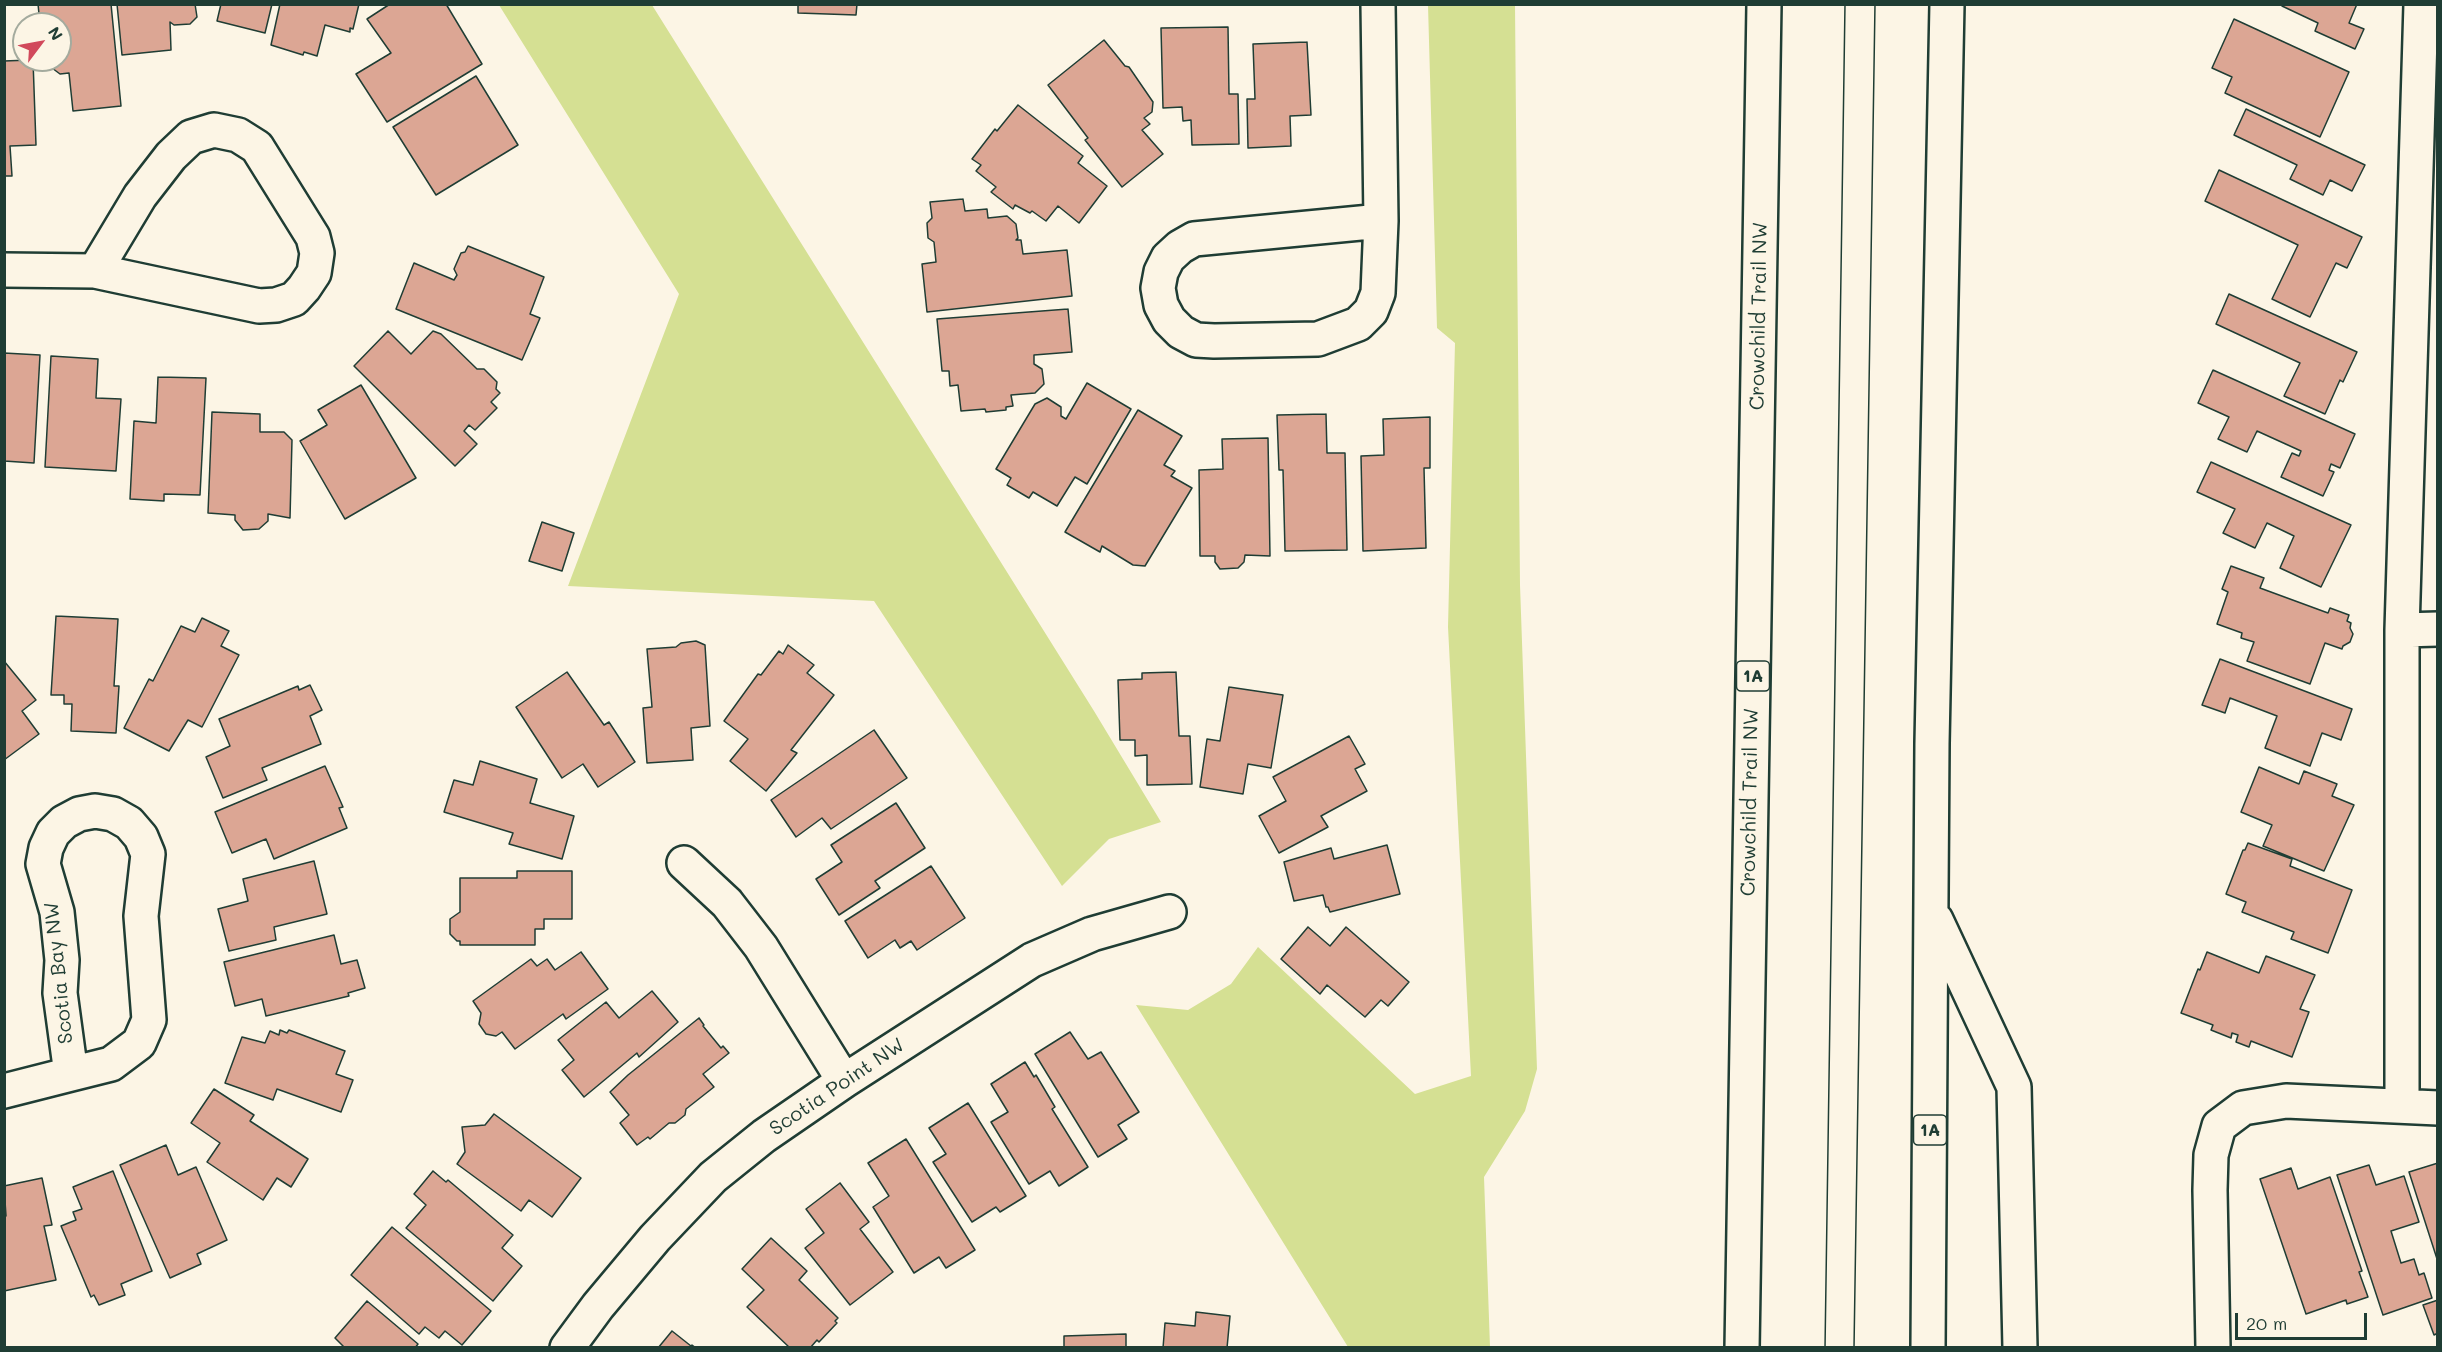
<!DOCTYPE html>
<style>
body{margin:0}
#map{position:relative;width:2442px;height:1352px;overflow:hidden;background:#fcf5e5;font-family:Mali,sans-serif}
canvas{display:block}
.frame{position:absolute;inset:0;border:6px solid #1f3d34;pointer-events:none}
.north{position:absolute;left:12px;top:12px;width:60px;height:60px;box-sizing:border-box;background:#fcf5e5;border:2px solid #a4ab9e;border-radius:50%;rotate:58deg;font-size:16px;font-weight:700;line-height:24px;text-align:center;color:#1f3d34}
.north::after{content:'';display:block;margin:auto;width:21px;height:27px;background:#d1495b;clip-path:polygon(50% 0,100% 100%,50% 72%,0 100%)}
.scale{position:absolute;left:2235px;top:1313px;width:132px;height:27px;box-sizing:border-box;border:3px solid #1f3d34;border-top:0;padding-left:8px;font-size:18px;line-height:21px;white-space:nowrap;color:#1f3d34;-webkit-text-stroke:4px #fcf5e5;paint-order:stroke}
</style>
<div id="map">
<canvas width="2442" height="1352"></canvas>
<div class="frame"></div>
<div class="north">N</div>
<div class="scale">20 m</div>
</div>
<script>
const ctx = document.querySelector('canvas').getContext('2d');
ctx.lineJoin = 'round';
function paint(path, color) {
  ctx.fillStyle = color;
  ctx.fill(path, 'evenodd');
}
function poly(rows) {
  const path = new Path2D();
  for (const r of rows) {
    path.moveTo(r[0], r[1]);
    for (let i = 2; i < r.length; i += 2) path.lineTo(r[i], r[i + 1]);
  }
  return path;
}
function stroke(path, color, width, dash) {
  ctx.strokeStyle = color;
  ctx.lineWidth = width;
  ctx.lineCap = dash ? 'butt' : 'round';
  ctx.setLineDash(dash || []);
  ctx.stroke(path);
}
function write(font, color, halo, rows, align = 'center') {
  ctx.font = font + ' Mali,sans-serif';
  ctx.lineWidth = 5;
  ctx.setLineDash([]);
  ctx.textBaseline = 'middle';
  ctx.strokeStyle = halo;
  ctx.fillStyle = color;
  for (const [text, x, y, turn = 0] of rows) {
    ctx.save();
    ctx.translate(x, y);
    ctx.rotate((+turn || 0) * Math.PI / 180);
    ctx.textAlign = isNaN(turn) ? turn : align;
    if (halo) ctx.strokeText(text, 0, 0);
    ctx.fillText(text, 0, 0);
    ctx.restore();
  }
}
const green = poly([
 [499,5,652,5,1094,711,1161,822,1109,839,1062,886,874,601,568,586,679,294],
 [1428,5,1515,5,1520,585,1537,1069,1525,1111,1484,1177,1490,1347,1348,1347,1136,1005,1188,1010,1231,984,1258,947,1415,1094,1471,1076,1448,627,1455,343,1437,328]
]);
const building = poly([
 [38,4,111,4,121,106,73,111,69,73,60,74,52,68,52,60,60,60,60,24,40,24,38,4],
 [117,4,195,4,197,17,190,24,174,25,170,22,171,50,122,55,117,4],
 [221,4,272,4,265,33,217,21,221,4],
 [280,4,359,4,353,29,350,28,350,32,325,25,317,56,304,52,303,55,271,45,280,4],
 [390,4,446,4,482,64,387,122,356,74,391,53,367,19,390,4],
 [798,4,857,4,856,15,798,13,798,4],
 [2283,4,2357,4,2349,23,2364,29,2355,49,2315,31,2318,23,2282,6,2283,4],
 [2234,19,2349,72,2320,137,2225,93,2232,77,2212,68,2234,19],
 [1228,27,1229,94,1238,94,1239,144,1192,145,1191,120,1183,121,1182,107,1163,108,1161,28,1228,27],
 [1104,40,1125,66,1129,67,1153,102,1152,112,1144,118,1150,124,1142,130,1163,154,1122,187,1085,140,1088,138,1048,85,1104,40],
 [1307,42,1311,115,1290,116,1291,146,1248,148,1247,99,1255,99,1253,44,1307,42],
 [30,60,33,60,36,145,10,146,12,176,4,176,4,61,30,60],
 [476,76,518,145,436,195,393,127,476,76],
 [1018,105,1083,156,1078,163,1107,186,1079,223,1058,206,1046,221,1032,211,1030,213,1015,205,1013,209,991,192,996,187,976,171,981,165,972,159,995,129,997,131,1018,105],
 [2246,109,2365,165,2352,191,2330,180,2323,195,2290,179,2297,165,2234,135,2246,109],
 [2219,170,2362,237,2347,268,2336,263,2310,317,2272,299,2298,245,2205,201,2219,170],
 [963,199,965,211,987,209,988,218,1007,216,1016,224,1018,238,1016,240,1021,240,1023,254,1067,250,1072,296,927,312,922,264,936,262,934,242,928,238,927,223,932,218,930,202,963,199],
 [468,246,544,277,530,314,540,318,522,360,396,309,414,263,454,280,457,275,454,269,461,253,465,252,468,246],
 [2229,294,2357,352,2343,382,2340,380,2325,414,2284,396,2300,363,2216,324,2229,294],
 [1068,309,1072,352,1034,355,1034,364,1042,369,1044,384,1035,393,1011,395,1013,406,1006,407,1006,410,986,412,985,409,961,411,958,385,950,386,949,371,942,371,937,319,1068,309],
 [388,331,411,354,433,331,441,334,477,369,484,369,497,382,496,389,500,393,491,402,497,408,475,430,469,425,464,431,477,444,455,466,354,366,388,331],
 [4,353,40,355,34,463,4,461,4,353],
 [51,356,98,359,96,398,121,399,116,471,45,467,51,356],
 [2213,370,2355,434,2340,468,2331,464,2329,470,2334,472,2323,496,2281,477,2292,453,2299,456,2301,451,2257,431,2247,452,2218,439,2229,417,2198,403,2213,370],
 [158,377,206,378,200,495,164,494,164,501,130,499,134,421,156,423,158,377],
 [1087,383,1131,409,1087,484,1075,477,1057,506,1033,492,1029,498,1007,485,1011,478,996,469,1035,404,1047,398,1061,407,1061,416,1066,419,1087,383],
 [361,385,416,478,345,519,300,441,327,425,318,410,361,385],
 [1138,410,1182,436,1164,465,1175,471,1171,476,1192,488,1145,566,1133,565,1102,546,1100,552,1065,532,1138,410],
 [212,412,260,414,260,432,284,432,292,440,290,518,268,514,268,521,259,529,243,530,235,520,235,515,208,513,212,412],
 [1326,414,1327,453,1345,453,1347,550,1285,551,1283,470,1279,470,1277,415,1326,414],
 [1430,417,1430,468,1424,468,1426,548,1363,551,1361,456,1384,455,1383,419,1430,417],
 [1268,438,1270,556,1245,555,1244,562,1238,568,1220,569,1215,562,1215,556,1200,556,1199,470,1223,469,1222,439,1268,438],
 [2211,462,2351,525,2321,587,2280,568,2294,536,2267,523,2255,548,2223,533,2235,509,2197,492,2211,462],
 [542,522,574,533,562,571,529,561,542,522],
 [2231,566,2264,578,2260,588,2328,613,2330,608,2349,615,2347,621,2351,623,2350,628,2353,634,2350,642,2343,646,2342,649,2325,643,2310,684,2247,661,2254,642,2241,638,2242,633,2217,624,2228,592,2222,589,2231,566],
 [56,616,118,619,114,686,119,686,116,733,71,731,72,704,64,704,64,695,51,695,56,616],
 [202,618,229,631,221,646,239,655,202,727,188,720,169,751,124,728,149,679,153,681,181,626,195,632,202,618],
 [696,641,705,645,710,726,691,728,693,760,647,763,643,708,652,707,647,649,676,647,681,643,696,641],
 [788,645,814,665,807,673,834,695,791,750,797,753,766,791,730,761,748,739,724,721,758,674,761,675,779,651,783,654,788,645],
 [2220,659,2352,709,2341,740,2322,733,2310,766,2265,748,2277,716,2230,698,2225,713,2202,705,2220,659],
 [4,661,36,700,22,711,39,734,4,760,4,661],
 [567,672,604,725,609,722,635,762,598,787,583,764,562,778,516,707,567,672],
 [1176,672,1179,736,1190,736,1192,784,1147,785,1147,755,1135,756,1135,740,1120,740,1118,680,1142,679,1142,673,1176,672],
 [310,685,322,710,310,716,321,744,262,768,267,780,223,798,206,757,230,746,219,719,298,686,299,690,310,685],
 [1229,687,1283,695,1271,768,1248,764,1243,794,1200,787,1207,739,1220,741,1229,687],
 [874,730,907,778,831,829,822,818,796,837,771,800,874,730],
 [1349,736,1365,764,1355,769,1367,791,1321,816,1328,827,1279,853,1259,816,1286,801,1273,777,1349,736],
 [480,761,537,779,530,803,574,816,562,859,509,844,513,833,444,812,454,780,473,785,480,761],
 [325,766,343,807,339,808,347,828,274,859,266,839,232,853,215,812,325,766],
 [2259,767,2299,784,2304,771,2337,784,2332,796,2354,805,2324,871,2263,846,2272,825,2241,812,2259,767],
 [896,803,925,848,875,881,880,888,839,915,816,879,842,862,831,845,896,803],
 [2248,843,2292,859,2290,866,2352,890,2328,953,2291,939,2294,932,2242,912,2246,902,2226,894,2243,850,2245,850,2248,843],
 [1387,845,1400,894,1330,912,1328,907,1326,907,1323,895,1294,901,1284,862,1331,848,1334,859,1387,845],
 [314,861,327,914,274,927,276,940,229,951,218,909,248,901,243,879,314,861],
 [931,866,965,918,917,950,911,941,900,948,895,940,868,958,845,921,931,866],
 [517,871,572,871,572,919,544,919,544,929,535,929,535,945,460,945,460,941,457,941,450,934,450,919,460,912,460,878,517,878,517,871],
 [1308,927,1330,946,1346,927,1409,982,1388,1006,1381,1000,1365,1017,1327,985,1320,994,1281,959,1308,927],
 [334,935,341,964,357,960,365,988,348,993,349,996,266,1016,262,999,235,1006,224,962,334,935],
 [581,952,608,989,566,1019,563,1014,515,1049,502,1032,496,1036,486,1034,479,1024,481,1013,473,1001,531,959,537,966,547,959,555,970,581,952],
 [2207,952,2259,973,2266,956,2315,975,2300,1009,2309,1012,2292,1057,2251,1041,2249,1047,2236,1042,2238,1035,2232,1033,2231,1038,2211,1030,2213,1025,2181,1013,2198,969,2200,970,2207,952],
 [652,991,678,1022,639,1057,637,1053,584,1097,562,1070,574,1060,558,1040,606,1002,619,1018,652,991],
 [699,1018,704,1025,703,1026,721,1048,723,1046,729,1053,703,1074,714,1087,686,1109,685,1115,675,1123,669,1123,650,1139,648,1137,637,1145,620,1123,629,1115,610,1092,628,1075,699,1018],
 [280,1030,287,1033,289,1030,345,1051,336,1074,353,1080,341,1112,277,1089,273,1100,225,1083,242,1037,265,1043,270,1031,279,1035,280,1030],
 [1070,1032,1088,1059,1101,1052,1139,1112,1118,1125,1127,1139,1098,1157,1035,1054,1070,1032],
 [1025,1062,1034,1077,1036,1075,1055,1107,1052,1109,1088,1167,1059,1186,1050,1171,1029,1184,991,1122,1008,1112,991,1084,1025,1062],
 [214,1089,254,1115,250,1121,308,1159,291,1187,277,1178,263,1200,207,1162,220,1143,191,1123,214,1089],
 [968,1103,1026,1196,1000,1212,996,1207,972,1222,933,1162,946,1154,929,1128,968,1103],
 [494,1114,581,1178,552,1217,529,1200,521,1211,457,1164,465,1152,462,1127,485,1125,494,1114],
 [906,1139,975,1250,946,1268,939,1257,914,1273,873,1207,889,1196,868,1163,906,1139],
 [166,1145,178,1175,196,1167,227,1240,197,1254,201,1264,170,1278,120,1165,166,1145],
 [2438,1163,2438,1262,2409,1172,2438,1163],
 [2369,1165,2376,1185,2404,1176,2419,1222,2391,1231,2401,1263,2414,1259,2419,1275,2424,1273,2432,1298,2383,1315,2337,1175,2369,1165],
 [2291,1168,2298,1189,2330,1177,2362,1271,2359,1272,2368,1297,2347,1304,2346,1300,2306,1314,2260,1179,2291,1168],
 [113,1171,152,1271,121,1284,125,1295,99,1305,94,1295,91,1297,61,1226,76,1220,73,1212,82,1209,73,1187,113,1171],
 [433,1171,446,1182,448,1180,513,1235,502,1248,522,1266,493,1301,406,1228,426,1205,414,1194,433,1171],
 [42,1178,52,1225,44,1226,56,1280,4,1291,4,1216,6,1216,4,1186,42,1178],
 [840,1183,869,1222,860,1229,893,1272,850,1305,805,1248,824,1233,806,1209,840,1183],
 [392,1227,491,1311,462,1345,445,1331,439,1338,425,1327,419,1334,351,1275,392,1227],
 [771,1238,807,1271,799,1280,838,1318,835,1321,837,1323,819,1342,817,1340,810,1348,790,1348,747,1307,764,1290,742,1269,771,1238],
 [2438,1300,2438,1333,2434,1335,2423,1305,2438,1300],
 [367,1301,418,1344,415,1348,345,1348,335,1338,367,1301],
 [1196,1312,1230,1316,1227,1348,1163,1348,1165,1323,1195,1326,1196,1312],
 [672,1331,691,1346,692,1345,696,1348,658,1348,672,1331],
 [1126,1334,1126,1348,1064,1348,1064,1336,1126,1334]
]);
const minor = poly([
 [1378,4,1381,221,1378,293,1371,311,1358,324,1318,339,1214,341,1196,340,1181,332,1169,320,1161,305,1158,288,1161,272,1168,258,1180,247,1194,239,1381,221],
 [4,270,95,271,259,306,276,305,294,299,304,288,314,273,317,253,313,237,257,147,238,135,214,130,191,137,171,156,140,196,95,271],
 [2402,630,2438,629],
 [684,863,727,903,761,947,844,1081],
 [4,1091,71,1074,111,1064,139,1043,149,1020,141,916,148,854,141,837,129,823,113,814,95,811,79,814,64,822,53,833,46,848,43,864,57,912,62,960,60,993,71,1074],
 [2402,1106,2402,630,2421,4],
 [567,1348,598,1306,655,1238,713,1177,764,1136,844,1081,1032,960,1092,934,1169,912],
 [2213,1348,2210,1190,2211,1155,2219,1126,2243,1108,2286,1101,2438,1108]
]);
const motorway = poly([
 [1936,920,2014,1087,2020,1348],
 [1742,1348,1764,4],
 [1928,1348,1932,743,1947,4]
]);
const tram = poly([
 [1825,1348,1845,4],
 [1854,1348,1875,4]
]);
const shields = [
 [1753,676,33],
 [1930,1130,33]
];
const shieldNames = [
 ["1A",1753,676],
 ["1A",1930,1130]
];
const streetNames = [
 ["Crowchild Trail NW",1759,316,-89],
 ["Crowchild Trail NW",1750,802,-89],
 ["Scotia Bay NW",59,973,-96],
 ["Scotia Point NW",837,1087,-34]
];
paint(green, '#d5e093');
paint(building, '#dca694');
stroke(building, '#1f3d34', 1.5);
stroke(minor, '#1f3d34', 38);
stroke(motorway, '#1f3d34', 38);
stroke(minor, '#fcf5e5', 33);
stroke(motorway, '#fcf5e5', 33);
stroke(tram, '#1f3d34', 1.5);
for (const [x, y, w] of shields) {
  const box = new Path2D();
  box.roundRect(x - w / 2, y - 15, w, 30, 4.5);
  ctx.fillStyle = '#fcf5e5';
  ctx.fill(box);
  stroke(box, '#1f3d34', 1.5);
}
write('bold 18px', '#1f3d34', null, shieldNames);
write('20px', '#1f3d34', '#fcf5e5', streetNames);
</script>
